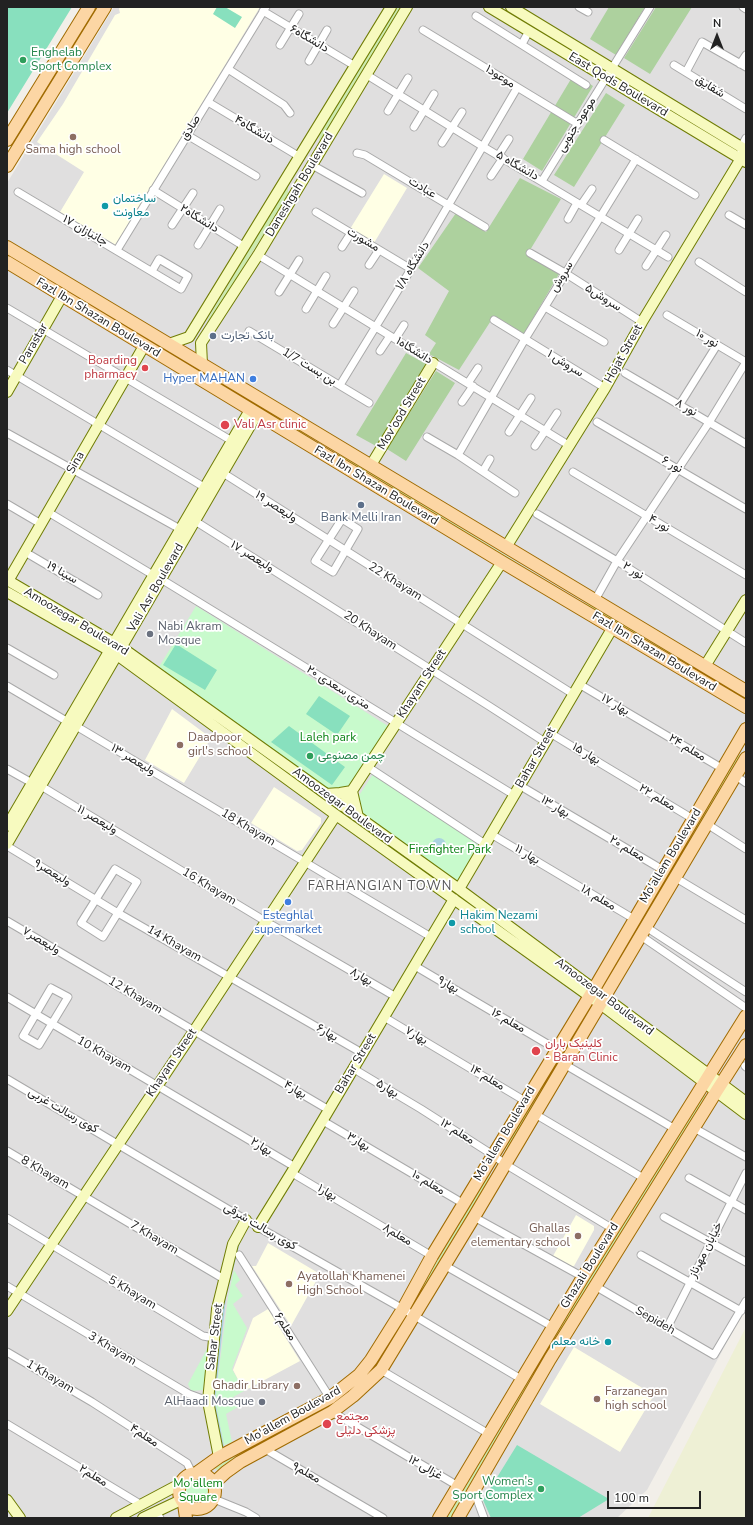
<!DOCTYPE html>
<meta charset="utf-8">
<style>
body{margin:0}
#map{position:relative;width:753px;height:1525px;overflow:hidden;background:#f2efe9;font-family:"Nunito Sans",sans-serif}
canvas{display:block}
.frame{position:absolute;inset:0;border:8px solid #222;pointer-events:none}
.north{position:absolute;left:697px;top:16px;width:40px;height:40px;-webkit-text-stroke:3px #fff;paint-order:stroke;rotate:0deg;font-size:11px;font-weight:700;line-height:16px;text-align:center;color:#222}
.north::after{content:'';display:block;margin:auto;width:14px;height:18px;background:#222;clip-path:polygon(50% 0,100% 100%,50% 72%,0 100%)}
.scale{position:absolute;left:607px;top:1491px;width:94px;height:18px;box-sizing:border-box;border:2px solid #222;border-top:0;padding-left:5px;font-size:12px;line-height:14px;white-space:nowrap;color:#222;-webkit-text-stroke:3px #fff;paint-order:stroke}
</style>
<div id="map">
<canvas width="753" height="1525"></canvas>
<div class="frame"></div>
<div class="north">N</div>
<div class="scale">100 m</div>
</div>
<script>
const ctx = document.querySelector('canvas').getContext('2d');
ctx.lineJoin = 'round';
function paint(path, color) {
  ctx.fillStyle = color;
  ctx.fill(path, 'evenodd');
}
function poly(rows) {
  const path = new Path2D();
  for (const r of rows) {
    if (r.length === 3) {
      path.moveTo(r[0] + r[2], r[1]);
      path.arc(r[0], r[1], r[2], 0, 2 * Math.PI);
      continue;
    }
    path.moveTo(r[0], r[1]);
    for (let i = 2; i < r.length; i += 2) path.lineTo(r[i], r[i + 1]);
  }
  return path;
}
function stroke(path, color, width, dash) {
  ctx.strokeStyle = color;
  ctx.lineWidth = width;
  ctx.lineCap = dash ? 'butt' : 'round';
  ctx.setLineDash(dash || []);
  ctx.stroke(path);
}
function write(font, color, halo, rows, align = 'center') {
  ctx.font = font + ' "Nunito Sans",Vazirmatn,sans-serif';
  ctx.lineWidth = 3.5;
  ctx.setLineDash([]);
  ctx.textBaseline = 'middle';
  ctx.strokeStyle = halo;
  ctx.fillStyle = color;
  for (const [text, x, y, turn = 0] of rows) {
    ctx.save();
    ctx.translate(x, y);
    ctx.rotate((+turn || 0) * Math.PI / 180);
    ctx.textAlign = isNaN(turn) ? turn : align;
    if (halo) ctx.strokeText(text, 0, 0);
    ctx.fillText(text, 0, 0);
    ctx.restore();
  }
}
const residential = poly([
 [114,7,746,7,746,1307,647,1490,617,1518,7,1518,7,183]
]);
const education = poly([
 [120,7,260,7,116,245,60,212,84,172,37,142,63,104,115,15,120,13,119,9],
 [384,174,407,188,374,243,350,229],
 [172,709,211,738,184,783,145,760],
 [274,787,321,818,321,823,302,850,297,851,251,823],
 [576,1215,594,1226,594,1230,574,1266,571,1267,553,1256],
 [268,1243,320,1274,291,1326,252,1266,256,1266],
 [268,1309,300,1361,244,1391,233,1370,253,1318],
 [574,1347,654,1395,620,1452,540,1404]
]);
const farmland = poly([
 [746,1327,746,1518,648,1518]
]);
const grass = poly([
 [95,7,98,7,7,158,7,153],
 [395,7,401,7,320,141,319,141,320,132],
 [288,185,288,194,207,326,206,325,209,317],
 [25,265,156,342,313,437,311,438,295,430],
 [329,451,345,457,562,590,551,583,546,583],
 [577,600,595,607,746,697,746,702],
 [738,754,741,756,605,986,603,986,602,985],
 [586,1012,588,1014,504,1154,512,1134],
 [704,1095,706,1096,700,1105,698,1112,546,1354,549,1344],
 [492,1168,486,1186,413,1307,412,1306,413,1302],
 [401,1323,404,1324,377,1367,361,1385,330,1408,218,1470,215,1469,216,1467,328,1405],
 [533,1371,534,1373,528,1383,526,1393,451,1518,447,1518]
]);
const forest = poly([
 [609,7,645,7,616,55,590,39],
 [656,7,692,7,650,74,624,58],
 [574,74,593,86,542,171,523,159],
 [606,93,625,105,574,187,554,175],
 [520,178,561,199,527,255,559,274,522,337,494,316,459,370,429,354,436,343,425,335,449,291,418,268,456,213,486,232],
 [406,353,426,364,376,446,356,435],
 [436,371,455,383,406,461,387,449]
]);
const park = poly([
 [196,606,388,726,350,788,328,789,159,667],
 [373,774,479,843,458,881,362,814,358,797],
 [234,1270,240,1280,235,1285,243,1296,233,1304,247,1328,232,1369,244,1391,233,1397,238,1407,226,1414,232,1442,224,1445,215,1401,228,1297],
 [209,1345,203,1390,191,1391,188,1384],
 [198,1491,13]
]);
const pitch = poly([
 [7,7,72,7,7,113],
 [217,7,225,7,242,17,235,28,213,14],
 [176,644,217,670,205,690,163,665],
 [319,696,350,716,337,735,306,714],
 [289,726,345,767,332,785,271,742],
 [517,1445,609,1499,578,1518,491,1518,483,1500]
]);
const water = poly([
 [439,845,7]
]);
const stream = poly([
 [223,1447,214,1401,225,1298,239,1242]
]);
const street = poly([
 [579,7,588,12],
 [743,7,746,9],
 [263,11,355,66],
 [476,16,586,85],
 [423,30,578,124],
 [522,44,529,31],
 [280,45,299,14],
 [309,61,327,30],
 [740,64,746,55],
 [674,65,746,109],
 [228,69,284,105,290,113],
 [686,72,702,42,746,67],
 [367,75,482,146,668,257],
 [208,102,300,157],
 [388,111,408,78],
 [414,127,434,94],
 [187,135,256,176],
 [604,140,695,195],
 [442,143,462,112],
 [741,151,741,147,746,138],
 [357,153,365,155,485,227],
 [498,156,509,139],
 [312,165,362,193],
 [491,176,503,158],
 [542,181,650,7],
 [153,190,245,247],
 [18,192,181,289,188,276,159,259,152,271],
 [581,205,592,189],
 [316,212,411,269],
 [729,215,746,225],
 [568,219,577,203],
 [172,225,193,193],
 [198,245,220,209],
 [342,247,351,233],
 [117,250,266,7],
 [619,250,638,219],
 [530,253,565,273,642,322],
 [258,255,570,446],
 [699,262,746,292],
 [369,265,379,250],
 [646,266,666,235],
 [279,292,299,260],
 [545,307,604,342],
 [7,308,232,441],
 [306,309,326,276],
 [667,315,746,362],
 [494,320,605,388],
 [333,324,354,291],
 [249,331,369,403],
 [395,339,404,325],
 [380,351,390,336],
 [7,370,204,487],
 [625,373,746,444],
 [468,383,478,368],
 [340,385,411,269,517,88],
 [462,402,473,386],
 [680,404,717,345],
 [597,422,746,509],
 [509,432,531,398],
 [7,433,180,529],
 [427,437,458,455,515,493],
 [535,446,557,413],
 [458,455,525,339,636,159],
 [483,471,490,459],
 [573,472,746,575],
 [223,473,573,694],
 [7,504,41,524],
 [48,512,153,575],
 [537,514,617,561,746,643],
 [342,519,358,529,333,572,315,561,342,519],
 [195,521,489,706,545,742],
 [25,552,98,595],
 [161,579,514,795],
 [595,600,617,561,710,421,746,362],
 [7,648,54,675],
 [579,684,723,769],
 [7,686,68,722],
 [76,726,431,937],
 [550,733,693,819],
 [368,767,485,844],
 [7,769,32,783],
 [736,776,746,783],
 [519,785,663,870],
 [41,786,265,921,396,997],
 [707,824,746,849],
 [491,834,634,919],
 [7,846,118,913,362,1053],
 [115,869,137,882,103,937,81,923,115,869],
 [676,878,746,920],
 [7,921,329,1110],
 [646,927,746,992],
 [641,936,746,1008],
 [415,966,556,1049],
 [51,988,68,997,39,1045,23,1036,51,988],
 [7,997,295,1167],
 [384,1017,525,1101],
 [564,1064,675,1129],
 [745,1066,746,1067],
 [354,1069,421,1109,493,1155,505,1164,613,1229],
 [7,1079,258,1227,403,1309,521,1379],
 [535,1114,645,1179],
 [323,1121,464,1204],
 [694,1128,746,1157],
 [7,1151,224,1279],
 [292,1173,432,1256],
 [689,1178,746,1210],
 [474,1217,583,1277],
 [664,1217,746,1262],
 [7,1218,203,1336,215,1338],
 [239,1255,330,1398],
 [641,1255,741,1311],
 [444,1265,553,1327],
 [7,1286,189,1394,208,1401],
 [595,1286,714,1355,746,1301],
 [667,1328,746,1173],
 [7,1352,92,1402,187,1463,192,1473],
 [381,1370,489,1434],
 [332,1412,458,1486],
 [7,1424,140,1504],
 [265,1449,383,1518],
 [474,1491,484,1518],
 [214,1499,246,1512,256,1518],
 [156,1511,160,1518]
]);
const secondary = poly([
 [489,7,746,162],
 [511,7,746,150],
 [169,344,189,337,391,7],
 [202,364,201,343,258,255,407,7],
 [7,392,62,296],
 [371,465,433,363],
 [506,547,605,388,642,322,746,150],
 [7,580,121,647,459,889,746,1102],
 [8,581,144,346],
 [7,592,117,655,336,815,599,1003,746,1114],
 [705,666,746,600],
 [326,794,340,793,352,791,358,817],
 [342,806,502,562],
 [7,826,250,410],
 [7,844,257,414],
 [459,889,613,627],
 [258,1227,295,1167,454,899],
 [7,1311,194,1031,336,815],
 [219,1457,208,1401,217,1309,233,1244,246,1220],
 [7,1500,20,1518],
 [116,1518,180,1484],
 [143,1518,181,1500]
]);
const primary = poly([
 [7,140,89,7],
 [7,166,105,7],
 [7,247,746,691],
 [7,262,502,562,746,707],
 [198,1472,219,1457,330,1398,359,1375,371,1360,403,1309,432,1256,594,989,746,729],
 [197,1491,18],
 [214,1483,226,1472,240,1462,332,1412,353,1396,381,1370,474,1217,746,758],
 [184,1504,186,1518],
 [439,1518,583,1277,746,1016],
 [458,1518,550,1359,716,1092,746,1045]
]);
const markers = [
 [23,60,4,"#2e9e5b"],
 [73,137,4,"#8d6e63"],
 [105,206,4,"#0f9aa8"],
 [213,336,4,"#5c6f8a"],
 [145,368,4,"#e0444e"],
 [253,379,4,"#3f7fe0"],
 [225,425,5,"#e0444e"],
 [361,505,4,"#5c6f8a"],
 [150,634,4,"#6b7280"],
 [180,745,4,"#8d6e63"],
 [310,756,4,"#2e9e5b"],
 [288,902,4,"#3f7fe0"],
 [452,923,4,"#0f9aa8"],
 [536,1051,5,"#e0444e"],
 [578,1236,4,"#8d6e63"],
 [289,1284,4,"#8d6e63"],
 [608,1342,4,"#0f9aa8"],
 [297,1386,4,"#8d6e63"],
 [597,1399,4,"#8d6e63"],
 [262,1402,4,"#6b7280"],
 [327,1424,5,"#e0444e"],
 [541,1489,4,"#2e9e5b"]
];
const streetNames = [
 ["دانشگاه۶",309,39,31],
 ["موعود۱",500,77,32],
 ["East Qods Boulevard",618,85,31],
 ["شقایق",710,87,32],
 ["موعود جنوبی",577,125,-58],
 ["صادق",191,128,-58],
 ["دانشگاه۴",254,130,31],
 ["دانشگاه ۵",517,166,30],
 ["Daneshgah Boulevard",300,185,-59],
 ["عبادت",422,188,31],
 ["دانشگاه۲",199,219,32],
 ["جانبازان ۱۷",85,231,30],
 ["مشورت",363,240,31],
 ["دانشگاه ۱/۸",413,266,-59],
 ["سروش",562,277,-59],
 ["سروش۵",603,298,32],
 ["Fazl Ibn Shazan Boulevard",98,318,31],
 ["نور ۱۰",707,339,31],
 ["Parastar",34,344,-60],
 ["دانشگاه۱",414,351,32],
 ["Hojat Street",624,354,-61],
 ["سروش ۱",565,364,32],
 ["بن بست 1/7",309,367,31],
 ["نور ۸",686,408,30],
 ["Mov'ood Street",402,414,-59],
 ["Sina",76,463,-60],
 ["نور ۶",672,465,30],
 ["Fazl Ibn Shazan Boulevard",376,486,31],
 ["ولیعصر ۱۹",276,507,33],
 ["نور ۴",659,524,31],
 ["ولیعصر ۱۷",252,557,32],
 ["نور ۲",633,571,32],
 ["سینا ۱۹",62,573,30],
 ["22 Khayam",395,582,32],
 ["Vali Asr Boulevard",156,588,-60],
 ["Amoozegar Boulevard",76,622,31],
 ["20 Khayam",370,631,33],
 ["Fazl Ibn Shazan Boulevard",654,652,31],
 ["Khayam Street",422,684,-57],
 ["۲۰ متری سعدی",338,688,32],
 ["بهار ۱۷",615,705,31],
 ["معلم ۲۴",687,748,31],
 ["بهار ۱۵",586,754,31],
 ["Bahar Street",536,758,-60],
 ["ولیعصر ۱۳",133,760,31],
 ["معلم ۲۲",657,798,31],
 ["Amoozegar Boulevard",342,806,36],
 ["بهار ۱۳",555,807,31],
 ["ولیعصر ۱۱",97,820,31],
 ["18 Khayam",248,828,31],
 ["معلم ۲۰",627,849,31],
 ["بهار ۱۱",527,855,31],
 ["Mo'allem Boulevard",671,856,-59],
 ["ولیعصر۹",52,873,31],
 ["16 Khayam",209,887,31],
 ["معلم ۱۸",598,898,31],
 ["ولیعصر۷",41,941,31],
 ["14 Khayam",174,944,30],
 ["بهار۸",361,977,30],
 ["بهار۹",448,985,30],
 ["12 Khayam",135,996,31],
 ["Amoozegar Boulevard",604,997,37],
 ["معلم ۱۶",508,1021,30],
 ["بهار۶",327,1033,30],
 ["بهار۷",416,1036,31],
 ["10 Khayam",104,1055,30],
 ["Khayam Street",172,1063,-56],
 ["Bahar Street",356,1064,-59],
 ["معلم ۱۴",487,1078,31],
 ["بهار۵",387,1089,31],
 ["بهار۴",295,1090,30],
 ["کوی رسالت غربی",63,1111,30],
 ["معلم ۱۲",457,1132,32],
 ["Mo'allem Boulevard",505,1134,-59],
 ["بهار۳",358,1142,31],
 ["بهار۲",261,1147,31],
 ["8 Khayam",45,1173,30],
 ["معلم ۱۰",428,1183,31],
 ["بهار۱",327,1193,31],
 ["کوی رسالت شرقی",260,1227,30],
 ["معلم۸",397,1235,31],
 ["7 Khayam",154,1238,31],
 ["خیابان مهرناز",706,1250,-63],
 ["Ghazali Boulevard",590,1266,-58],
 ["5 Khayam",132,1293,31],
 ["Sepideh",655,1321,30],
 ["معلم۶",285,1327,58],
 ["Sahar Street",215,1337,-83],
 ["3 Khayam",112,1349,31],
 ["1 Khayam",50,1377,31],
 ["Mo'allem Boulevard",293,1416,-29],
 ["معلم۴",144,1436,33],
 ["غزالی ۱۲",425,1468,30],
 ["معلم۹",306,1473,30],
 ["معلم۲",93,1476,31]
];
const leisureNames = [
 ["Enghelab",31,53],
 ["Sport Complex",31,67],
 ["چمن مصنوعی",318,756],
 ["Women's",533,1482,"right"],
 ["Sport Complex",533,1496,"right"]
];
const educationNames = [
 ["Sama high school",73,150,"center"],
 ["Daadpoor",188,738],
 ["girl's school",188,752],
 ["Ghallas",570,1229,"right"],
 ["elementary school",570,1243,"right"],
 ["Ayatollah Khamenei",297,1277],
 ["High School",297,1291],
 ["Ghadir Library",289,1386,"right"],
 ["Farzanegan",605,1392],
 ["high school",605,1406]
];
const cultureNames = [
 ["ساختمان",113,199],
 ["معاونت",113,213],
 ["Hakim Nezami",460,916],
 ["school",460,930],
 ["خانه معلم",600,1342,"right"]
];
const serviceNames = [
 ["بانک تجارت",221,336],
 ["Bank Melli Iran",361,518,"center"]
];
const healthNames = [
 ["Boarding",137,361,"right"],
 ["pharmacy",137,375,"right"],
 ["Vali Asr clinic",234,425],
 ["کلینیک باران",545,1044],
 ["- Baran Clinic",545,1058],
 ["مجتمع",336,1417],
 ["پزشکی دلیلی",336,1431]
];
const shopNames = [
 ["Hyper MAHAN",245,379],
 ["Esteghlal",288,916,"center"],
 ["supermarket",288,930,"center"]
];
const worshipNames = [
 ["Nabi Akram",158,627],
 ["Mosque",158,641],
 ["AlHaadi Mosque",254,1402,"right"]
];
const parkNames = [
 ["Laleh park",328,738],
 ["Firefighter Park",450,850],
 ["Mo'allem",198,1484],
 ["Square",198,1498]
];
const neighbourhoodNames = [
 ["FARHANGIAN TOWN",380,887]
];
paint(residential, '#e0dfdf');
paint(education, '#ffffe5');
paint(farmland, '#eef0d5');
paint(grass, '#cdebb0');
paint(forest, '#add19e');
paint(park, '#c8facc');
paint(pitch, '#88e0be');
paint(water, '#aad3df');
stroke(stream, '#aad3df', 2);
stroke(street, '#a9a9a9', 9);
stroke(secondary, '#707d05', 12);
stroke(primary, '#a06b00', 14);
stroke(street, '#fff', 7);
stroke(secondary, '#f7fabf', 10);
stroke(primary, '#fcd6a4', 12);
for (const [x, y, r, color] of markers) {
  const dot = new Path2D();
  dot.arc(x, y, r, 0, 2 * Math.PI);
  ctx.fillStyle = color;
  ctx.fill(dot);
  stroke(dot, '#fff', 1.5);
}
write('12px', '#222', '#fff', streetNames);
write('12px', '#27864d', '#fff', leisureNames, 'left');
write('12px', '#785e54', '#fff', educationNames, 'left');
write('12px', '#0d838f', '#fff', cultureNames, 'left');
write('12px', '#4e5e75', '#fff', serviceNames, 'left');
write('12px', '#be3a42', '#fff', healthNames, 'left');
write('12px', '#366cbe', '#fff', shopNames, 'right');
write('12px', '#5b616d', '#fff', worshipNames, 'left');
write('12px', '#0c8416', '#fff', parkNames);
ctx.letterSpacing = '1px';
write('13px', '#555', '#fff', neighbourhoodNames);
ctx.letterSpacing = '0px';
</script>
